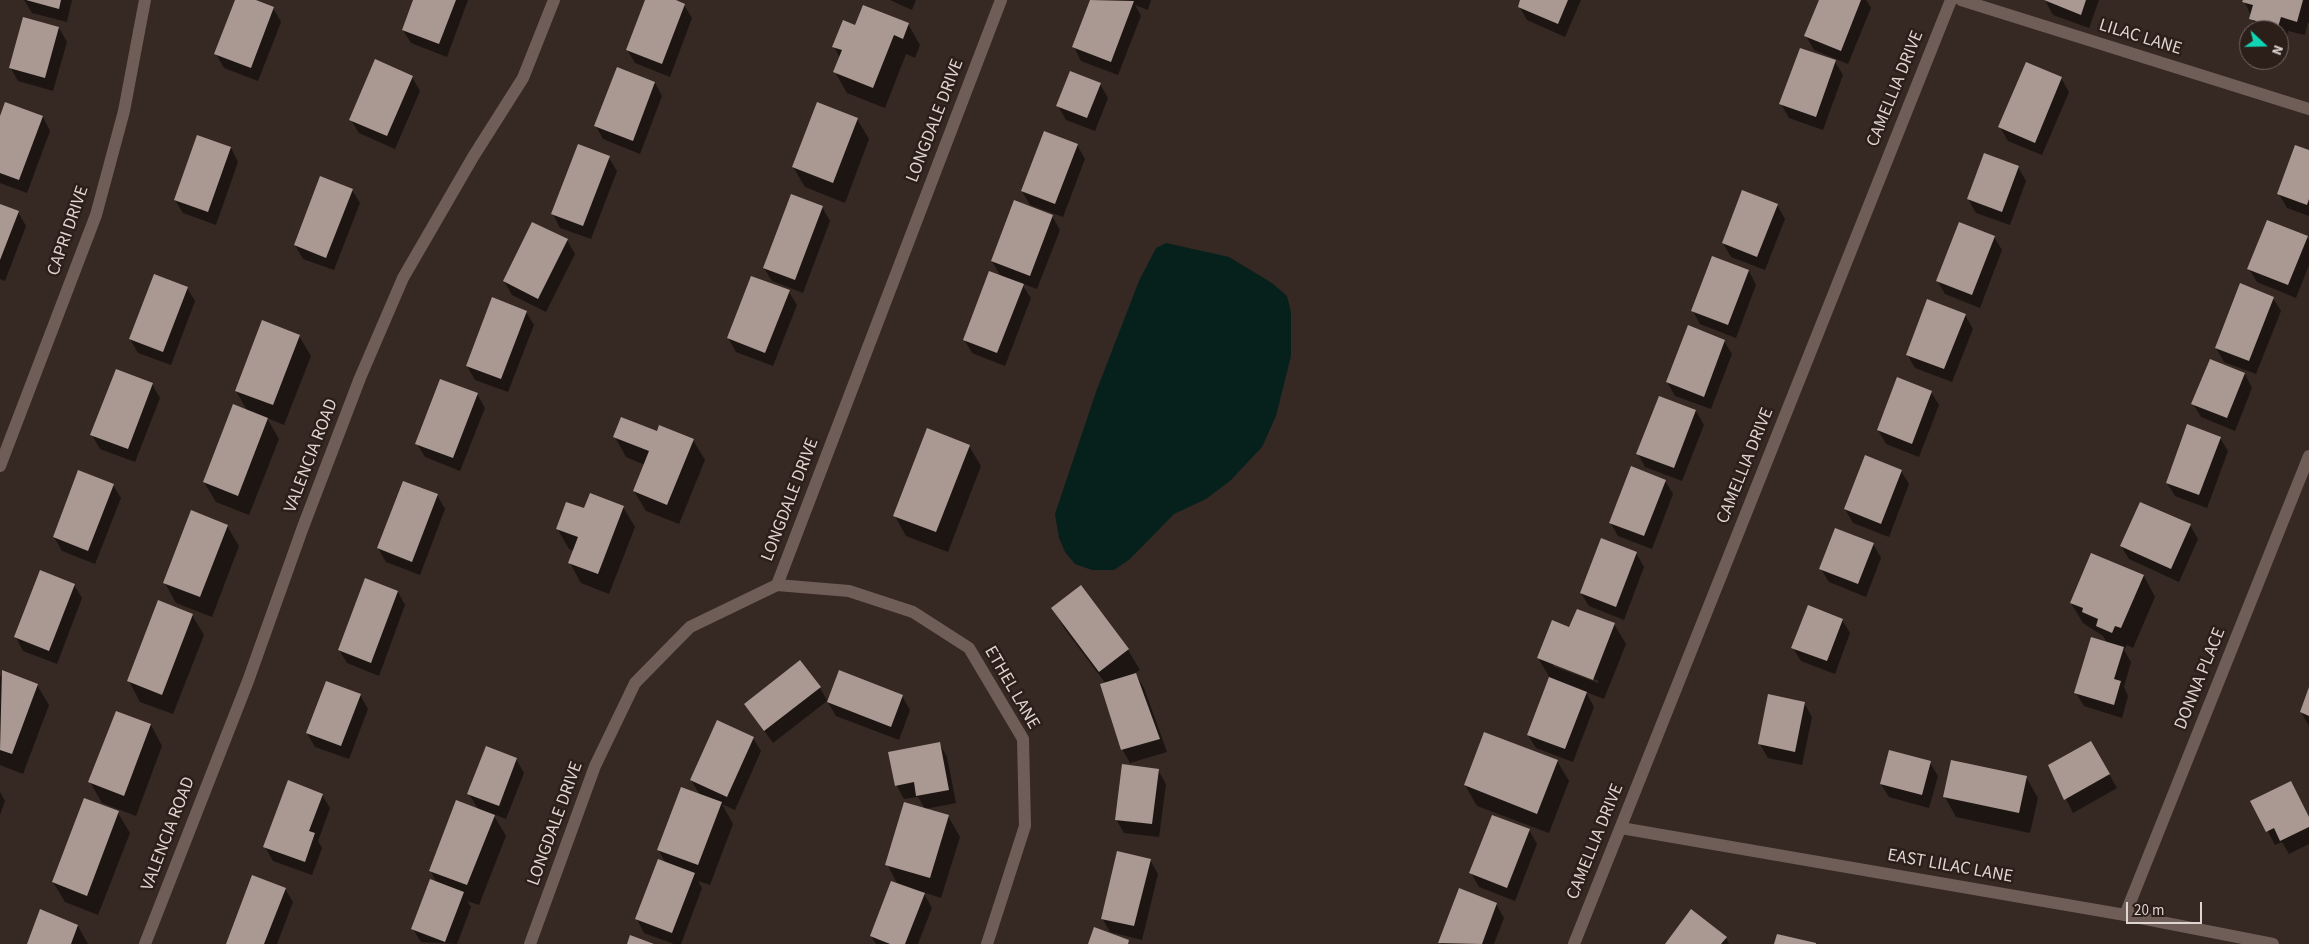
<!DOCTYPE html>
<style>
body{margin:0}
#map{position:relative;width:2309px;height:944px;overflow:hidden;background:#362823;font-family:"Source Sans 3",sans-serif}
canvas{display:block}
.north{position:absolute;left:2239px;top:20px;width:50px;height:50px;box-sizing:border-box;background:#2c1e19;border:1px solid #746763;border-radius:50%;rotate:111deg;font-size:14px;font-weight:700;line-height:20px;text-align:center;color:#dfd5d1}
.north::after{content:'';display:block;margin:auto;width:18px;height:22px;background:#10d5b4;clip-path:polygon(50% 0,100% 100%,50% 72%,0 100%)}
.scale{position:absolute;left:2126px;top:902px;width:76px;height:22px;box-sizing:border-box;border:2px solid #dfd5d1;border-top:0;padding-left:6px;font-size:15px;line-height:18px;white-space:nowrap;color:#dfd5d1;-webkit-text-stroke:4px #2c1e19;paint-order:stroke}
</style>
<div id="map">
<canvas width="2309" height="944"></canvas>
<div class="north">N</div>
<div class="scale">20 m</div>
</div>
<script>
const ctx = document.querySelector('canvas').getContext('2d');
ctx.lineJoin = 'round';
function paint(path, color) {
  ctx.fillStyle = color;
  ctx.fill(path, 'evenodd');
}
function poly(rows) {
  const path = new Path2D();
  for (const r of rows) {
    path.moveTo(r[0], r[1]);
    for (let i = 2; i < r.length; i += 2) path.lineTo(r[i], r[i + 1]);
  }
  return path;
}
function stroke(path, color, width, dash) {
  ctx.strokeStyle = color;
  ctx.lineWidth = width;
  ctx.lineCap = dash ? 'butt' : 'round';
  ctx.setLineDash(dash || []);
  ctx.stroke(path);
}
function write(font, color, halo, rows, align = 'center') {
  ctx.font = font + ' "Source Sans 3",sans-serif';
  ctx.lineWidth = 5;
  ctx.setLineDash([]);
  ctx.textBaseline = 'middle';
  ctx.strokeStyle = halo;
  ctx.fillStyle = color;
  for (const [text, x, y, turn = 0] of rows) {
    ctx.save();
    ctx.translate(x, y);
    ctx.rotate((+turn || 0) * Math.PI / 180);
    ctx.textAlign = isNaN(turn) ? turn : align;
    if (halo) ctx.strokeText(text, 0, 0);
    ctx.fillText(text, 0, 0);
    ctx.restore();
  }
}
const water = poly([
 [1166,243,1229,257,1272,283,1287,296,1291,312,1291,356,1276,416,1262,447,1230,481,1206,499,1174,514,1130,559,1114,570,1092,570,1075,564,1065,552,1059,538,1055,514,1096,392,1139,281,1156,248]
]);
const shadow = poly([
 [24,0,72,0,67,22,32,13],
 [237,0,252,0,273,8,281,22,258,81,224,68,216,54],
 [415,0,468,0,447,57,411,43,403,30],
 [646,0,672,0,684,5,692,18,670,77,635,63,627,50],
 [890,0,916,0,912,10],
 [1092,0,1151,0,1148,10,1135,5,1141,16,1118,75,1081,61,1074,47],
 [1522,0,1581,0,1565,37,1527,20,1519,6],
 [1820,0,1866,0,1871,8,1848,64,1814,50,1806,36],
 [2045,0,2099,0,2089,28,2053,15],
 [2244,0,2309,0,2309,23,2308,22,2305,35,2288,31,2286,40,2279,38,2279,30,2257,30],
 [24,19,59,28,67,42,53,91,18,81,10,67],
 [908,24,920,45,915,58,906,54,885,108,847,93,835,72,840,58,834,46,856,27],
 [1835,62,1843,75,1823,130,1789,118,1781,104],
 [412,77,420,91,395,149,359,133,351,120],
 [2061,78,2069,92,2042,155,2008,141,2000,127],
 [655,83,662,96,640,154,603,139,596,126],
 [1100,84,1108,98,1095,131,1066,120,1058,106],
 [6,104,43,117,50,131,27,193,0,183,0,120],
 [857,119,869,139,845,203,805,187,793,167],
 [1077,145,1085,159,1063,217,1030,205,1022,191],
 [231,148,238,162,216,225,183,213,175,200],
 [2309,151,2309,216,2287,208,2279,194],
 [609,158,617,171,591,239,560,228,553,214],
 [2018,167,2026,181,2010,225,1976,213,1968,199],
 [352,190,360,203,334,270,303,259,295,245],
 [1777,205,1785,219,1765,270,1731,257,1723,243],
 [0,206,18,212,26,226,5,281,0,279],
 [822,207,830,221,803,293,772,281,764,268],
 [1052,216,1060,230,1037,289,1021,283,1031,298,1005,366,972,353,964,339,1001,277,992,261],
 [1994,237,2002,250,1980,308,1945,294,1937,280],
 [2307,237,2309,241,2309,265,2296,298,2257,282,2249,269],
 [567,240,575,254,546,312,512,295,504,281],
 [1749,271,1756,285,1736,338,1700,324,1693,311],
 [187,288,195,301,171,365,138,353,130,339],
 [789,292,797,305,773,366,736,352,728,338],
 [2273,298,2281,311,2256,374,2224,362,2216,348],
 [526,312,534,325,508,392,475,380,467,366],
 [1965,315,1973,329,1952,382,1915,368,1907,354],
 [299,336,311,356,284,425,267,418,279,439,249,515,216,502,204,482,248,412,236,391],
 [1724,341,1732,354,1711,409,1675,396,1667,382],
 [2210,360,2245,374,2252,388,2235,431,2201,417,2193,404],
 [152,384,160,398,135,462,100,449,92,435],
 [1931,392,1939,405,1919,457,1886,444,1878,430],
 [477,394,485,408,460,471,425,457,417,444],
 [1659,397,1696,411,1704,425,1682,481,1645,467,1638,454],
 [658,433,693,440,705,460,679,524,646,511,634,491,645,465,626,457,615,437],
 [2220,438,2228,451,2207,508,2175,496,2167,483],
 [969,446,981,466,948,552,906,536,895,516],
 [1901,471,1909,484,1889,537,1853,523,1845,509],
 [1665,481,1673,494,1652,549,1618,536,1610,522],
 [113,485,121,498,95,564,62,551,54,537],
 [437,495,445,509,420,575,386,562,378,548],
 [623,507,635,527,609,594,581,583,570,563,574,551,569,549,557,528,584,510],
 [2190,525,2198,539,2179,582,2129,559,2121,546],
 [227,526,239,546,212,617,176,603,165,583],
 [1873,544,1881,558,1866,597,1829,582,1821,569],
 [1636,553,1644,567,1624,620,1589,606,1581,593],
 [2092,554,2144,576,2155,597,2133,648,2127,645,2124,650,2131,662,2124,687,2128,696,2122,718,2084,706,2076,693,2107,643,2103,636,2083,623,2071,603],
 [74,585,82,598,57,664,23,651,16,637],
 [1081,587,1128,650,1140,670,1135,673,1144,688,1167,752,1130,763,1122,749,1106,684,1064,628,1053,608],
 [398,592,405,605,379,676,347,663,339,650],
 [192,615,204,635,173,714,140,702,129,681],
 [1842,620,1850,633,1835,674,1801,661,1793,648],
 [1614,624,1626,644,1604,699,1586,692,1594,707,1573,762,1536,748,1528,735,1550,678,1538,658,1570,629],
 [1553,663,1599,681,1598,683,1553,666],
 [2,672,37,685,49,705,23,774,0,765,0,678],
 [820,688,828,702,902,696,910,710,899,740,836,716,827,701,773,743,745,704],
 [2309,690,2309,726,2301,712],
 [360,695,368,709,349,759,315,747,307,733],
 [1804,703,1812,717,1802,765,1768,758,1760,744],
 [117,712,151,725,162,746,136,816,102,803,90,782],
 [753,738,761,751,735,810,722,804,733,824,710,885,698,881,702,888,681,944,674,944,644,933,637,919,666,864,658,849,700,795,691,780],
 [939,743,947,757,956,803,925,809,918,797,904,799,897,786,890,753],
 [516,759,524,773,506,819,493,814,506,836,479,905,467,901,471,907,457,944,421,942,413,929,437,883,430,870,478,809,469,794],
 [1557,761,1569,781,1549,833,1477,806,1465,785],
 [1930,763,1938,776,1929,808,1889,797,1881,784],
 [2050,766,2109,774,2117,788,2073,813],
 [1158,770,1166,784,1159,837,1124,833,1116,819],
 [2026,777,2038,798,2030,833,1956,817,1945,797],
 [2291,782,2309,818,2309,844,2289,854,2282,842,2275,845,2252,801],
 [0,792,5,801,0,815],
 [322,795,330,808,318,841,322,848,312,875,273,861,265,847],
 [118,813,130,833,98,915,65,902,53,882],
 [948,816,960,837,941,898,923,892,932,908,918,944,876,944,871,936,898,885,887,864],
 [1529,830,1537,844,1515,901,1479,887,1471,873],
 [1150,860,1158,874,1142,940,1110,932,1102,918],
 [285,889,293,902,277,944,227,944],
 [1496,904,1504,918,1494,944,1440,944],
 [40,911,78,926,88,944,29,944],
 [1726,938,1729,944,1667,944]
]);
const building = poly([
 [26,0,61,0,59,9],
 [235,0,256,0,274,7,251,68,214,54],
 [413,0,456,0,439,44,402,30],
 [645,0,676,0,685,4,662,64,626,50],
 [1090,0,1134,1,1111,62,1072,47],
 [1520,0,1568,0,1558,24,1518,7],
 [1819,0,1861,0,1841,51,1804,36],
 [2044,0,2086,0,2081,15],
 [2243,0,2303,0,2297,22,2281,17,2278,27,2249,19,2253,5,2242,2],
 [863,5,909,23,903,39,894,35,873,88,833,72,842,50,832,47,843,20,855,25],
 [23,17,59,27,45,78,9,68],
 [1800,48,1836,60,1816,117,1779,104],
 [375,59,413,76,387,136,349,120],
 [2026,62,2062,77,2035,143,1998,127],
 [617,67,655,82,633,141,594,126],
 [1070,71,1101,83,1087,118,1056,106],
 [5,102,43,116,19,180,0,173,0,116],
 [817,102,858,118,833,183,792,167],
 [1044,131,1078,144,1055,204,1021,191],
 [197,135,231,147,208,212,174,200],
 [578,144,610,156,583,226,551,214],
 [2295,145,2309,150,2309,199,2307,205,2277,194],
 [1984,153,2019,166,2002,212,1967,199],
 [320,176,353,189,326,258,294,245],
 [1742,190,1778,204,1757,257,1722,243],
 [791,194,823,206,795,280,763,268],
 [1014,200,1053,215,1030,276,991,261],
 [0,204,19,211,0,260],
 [2267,220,2308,236,2288,285,2247,269],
 [532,222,568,239,538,299,503,281],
 [1959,222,1995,236,1972,295,1936,281],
 [1712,256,1749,270,1728,325,1691,311],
 [989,271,1024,284,997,353,963,340],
 [154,274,188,287,163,352,129,339],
 [751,276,790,290,765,353,727,338],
 [2240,283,2274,297,2249,361,2215,348],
 [492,297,527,311,501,379,466,366],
 [1927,299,1966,314,1944,369,1906,355],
 [262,320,300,335,273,405,235,391],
 [1688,325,1725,340,1704,397,1666,382],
 [2210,359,2245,373,2227,418,2191,404],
 [116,369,153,383,128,449,90,435],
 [1897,377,1932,391,1912,444,1877,430],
 [440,379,478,393,453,458,415,444],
 [1659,396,1696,410,1674,468,1636,454],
 [233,404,268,418,238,496,203,482],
 [621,417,657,431,659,425,694,439,667,505,633,491,649,451,613,437],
 [2187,424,2221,437,2199,495,2166,483],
 [927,428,970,445,936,532,893,516],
 [1865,455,1902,470,1881,524,1844,509],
 [1631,466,1666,480,1644,536,1609,523],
 [78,470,114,484,88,551,53,537],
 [403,481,438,494,412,562,377,548],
 [590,493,624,506,598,574,568,563,578,537,556,529,566,502,584,508],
 [2140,502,2191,524,2171,569,2120,546],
 [191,510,228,525,200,597,163,583],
 [1835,528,1874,543,1858,584,1819,569],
 [1601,538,1637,552,1616,607,1580,593],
 [2091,553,2144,575,2121,628,2115,626,2112,633,2096,626,2098,619,2082,612,2083,608,2070,603],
 [40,570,75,584,49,651,14,637],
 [365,578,398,591,371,663,338,650],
 [1081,585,1129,649,1099,672,1051,608],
 [158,600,193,614,162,695,127,681],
 [1808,605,1843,619,1827,661,1791,648],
 [1577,609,1615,623,1593,680,1537,658,1552,620,1569,627],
 [2091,637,2124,647,2114,679,2121,681,2114,705,2074,693],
 [800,660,821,687,764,731,744,704],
 [2,670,38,684,12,754,0,750],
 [839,670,903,695,891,727,827,702],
 [1136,673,1160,739,1121,750,1100,684],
 [1549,677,1587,692,1565,749,1527,735],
 [326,681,361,694,341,746,306,733],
 [2309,687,2309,716,2300,712],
 [1768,694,1805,702,1795,752,1758,744],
 [116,711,151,724,124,796,88,782],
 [717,720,754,737,727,797,690,780],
 [1484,732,1558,760,1537,814,1464,785],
 [2091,741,2110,774,2064,800,2048,765],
 [940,742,949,790,916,796,914,782,895,786,888,752],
 [486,746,517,758,499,806,467,794],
 [1889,750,1931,761,1922,795,1880,784],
 [1951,760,2027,776,2019,813,1943,797],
 [1122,764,1159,769,1152,824,1115,820],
 [288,780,323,794,309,831,315,833,305,862,263,847],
 [2291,781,2309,817,2309,827,2280,841,2274,828,2266,832,2250,801],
 [681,787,722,802,698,865,657,850],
 [84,798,119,811,87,896,52,882],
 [456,800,495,815,467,885,429,871],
 [904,802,949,815,930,878,885,865],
 [1492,815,1530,829,1507,888,1469,873],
 [1117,851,1151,859,1134,926,1101,919],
 [658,859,695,873,672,933,635,919],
 [252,875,286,888,264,944,226,944],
 [430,879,464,892,445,942,411,929],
 [891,881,925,893,905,944,890,944,870,936],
 [1459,888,1497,903,1482,944,1438,943],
 [40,909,78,925,71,944,27,944],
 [1691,909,1727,937,1721,944,1665,944],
 [1094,927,1129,940,1128,944,1088,944],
 [1777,934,1816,943,1816,944,1774,944],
 [630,935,654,944,627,944]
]);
const street = poly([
 [1961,0,2309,109],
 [0,466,96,215,124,111,145,0],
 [777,585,849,591,913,612,969,648,1023,739,1025,826,987,944],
 [1621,828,2125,915,2273,944],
 [2125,915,2309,456],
 [145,944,248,681,303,527,360,378,403,278,473,157,523,78,554,0],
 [530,944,595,766,635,683,690,627,777,585,1001,0],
 [1574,944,1951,0]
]);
const streetNames = [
 ["LILAC LANE",2140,38,17],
 ["CAMELLIA DRIVE",1896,89,-68],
 ["LONGDALE DRIVE",936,121,-69],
 ["CAPRI DRIVE",69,231,-71],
 ["VALENCIA ROAD",312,456,-69],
 ["CAMELLIA DRIVE",1746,466,-68],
 ["LONGDALE DRIVE",791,500,-69],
 ["DONNA PLACE",2201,679,-68],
 ["ETHEL LANE",1011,688,60],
 ["LONGDALE DRIVE",556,824,-70],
 ["VALENCIA ROAD",169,834,-69],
 ["CAMELLIA DRIVE",1596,842,-68],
 ["EAST LILAC LANE",1950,867,10]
];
paint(water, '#06211b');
paint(shadow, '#0007');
paint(building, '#aa9892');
stroke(street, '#6f5e58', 12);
write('18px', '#dfd5d1', '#2c1e19', streetNames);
</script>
